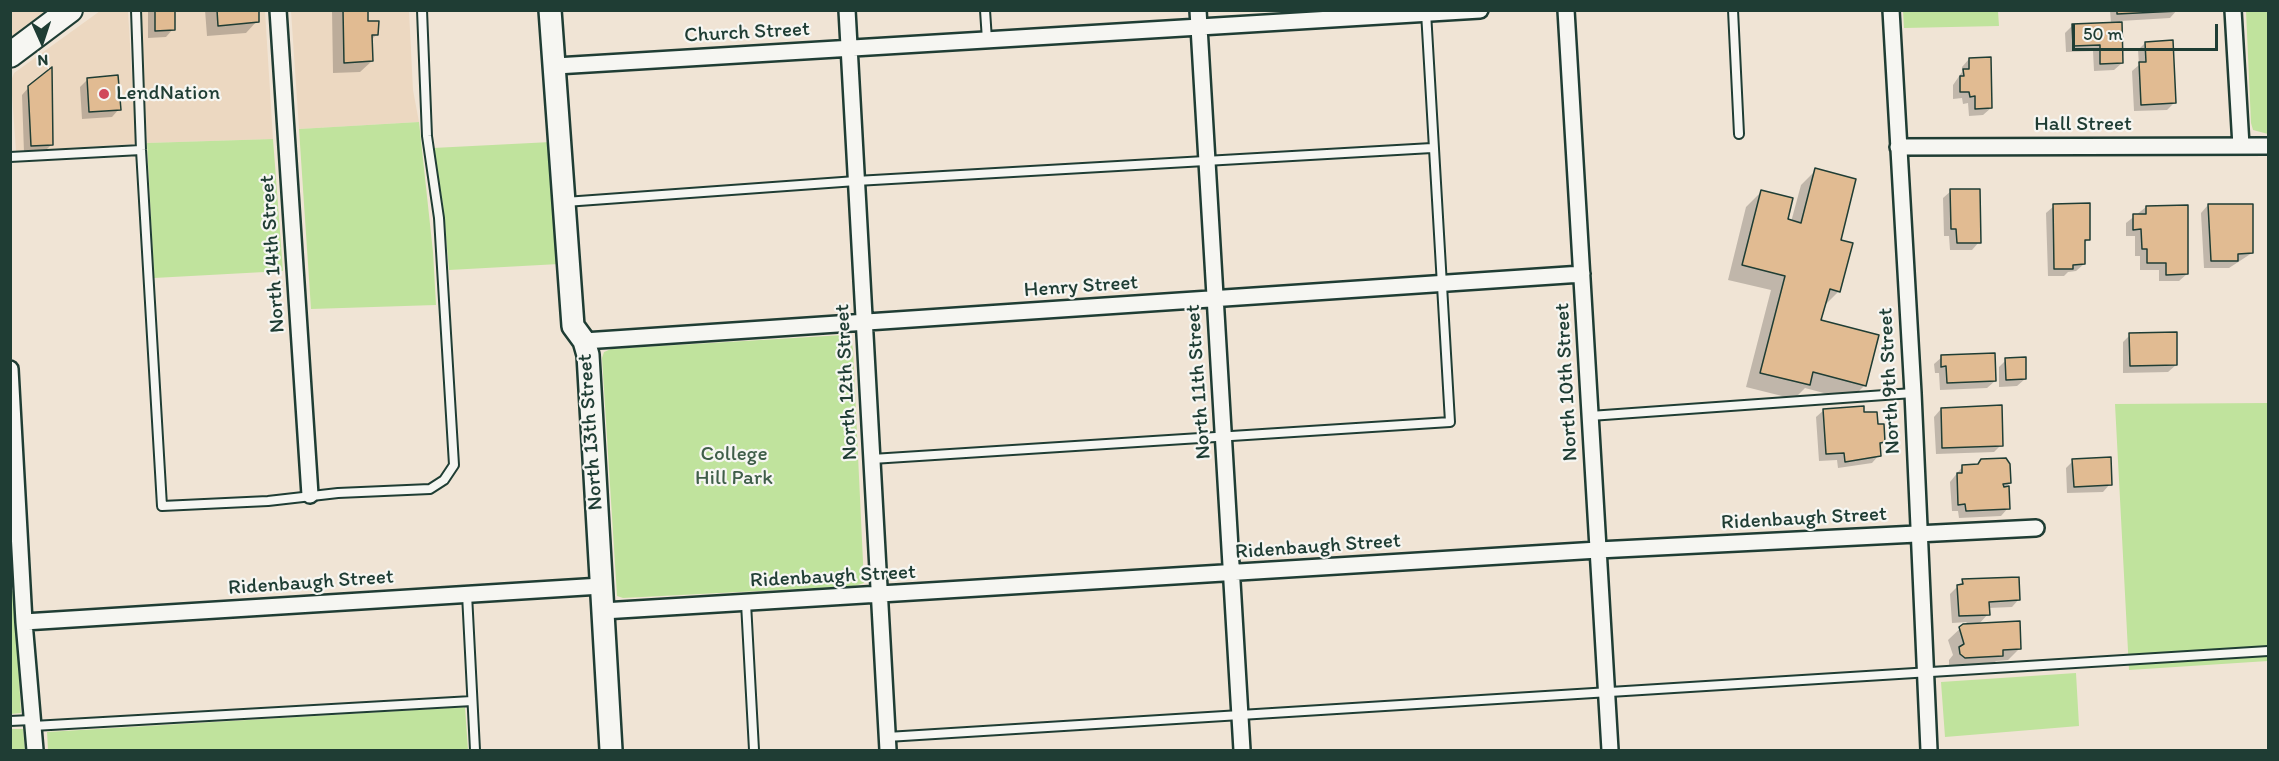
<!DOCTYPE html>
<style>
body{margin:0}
#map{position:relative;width:2279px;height:761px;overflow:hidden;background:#f0e4d5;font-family:Itim,sans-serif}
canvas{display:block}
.frame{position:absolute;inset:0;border:12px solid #1f3d34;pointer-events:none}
.north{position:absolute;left:12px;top:12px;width:60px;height:60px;-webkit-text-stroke:4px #f6f6f2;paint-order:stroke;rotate:177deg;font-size:16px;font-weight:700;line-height:24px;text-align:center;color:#1f3d34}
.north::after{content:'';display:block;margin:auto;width:21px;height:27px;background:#1f3d34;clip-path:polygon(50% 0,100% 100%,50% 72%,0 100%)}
.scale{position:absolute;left:2072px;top:24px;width:146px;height:27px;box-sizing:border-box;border:3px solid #1f3d34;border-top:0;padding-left:8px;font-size:18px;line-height:21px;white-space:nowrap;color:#1f3d34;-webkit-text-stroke:4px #f6f6f2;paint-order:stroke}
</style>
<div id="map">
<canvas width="2279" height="761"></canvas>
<div class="frame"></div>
<div class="north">N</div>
<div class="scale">50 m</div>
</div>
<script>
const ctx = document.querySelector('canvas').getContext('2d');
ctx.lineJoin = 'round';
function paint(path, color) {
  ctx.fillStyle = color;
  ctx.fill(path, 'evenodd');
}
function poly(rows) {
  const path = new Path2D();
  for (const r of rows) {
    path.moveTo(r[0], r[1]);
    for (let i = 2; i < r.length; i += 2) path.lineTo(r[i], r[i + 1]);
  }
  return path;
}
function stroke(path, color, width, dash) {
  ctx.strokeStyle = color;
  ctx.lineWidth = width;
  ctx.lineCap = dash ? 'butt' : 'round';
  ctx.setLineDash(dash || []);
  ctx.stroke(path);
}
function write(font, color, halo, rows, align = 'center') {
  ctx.font = font + ' Itim,sans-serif';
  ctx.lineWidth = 4.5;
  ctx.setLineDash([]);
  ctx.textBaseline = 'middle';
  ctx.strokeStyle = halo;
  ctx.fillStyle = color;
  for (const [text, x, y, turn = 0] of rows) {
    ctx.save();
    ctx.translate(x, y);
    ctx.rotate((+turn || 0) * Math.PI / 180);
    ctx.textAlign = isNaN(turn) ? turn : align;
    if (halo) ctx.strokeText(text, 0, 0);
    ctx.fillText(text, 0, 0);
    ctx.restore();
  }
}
const built = poly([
 [11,10,48,10,48,11,11,37],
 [100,11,128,11,136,144,16,151,11,81,14,73],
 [140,11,265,11,273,139,147,143],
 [291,11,409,11,413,90,419,122,299,129]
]);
const green = poly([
 [1903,11,1998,11,1999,26,1904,28],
 [2246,11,2268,11,2268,134,2253,130,2251,123],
 [419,122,433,252,436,305,311,309,299,129],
 [273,139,283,271,154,278,147,143],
 [551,142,559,264,449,270,443,204,433,148],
 [844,335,851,339,853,349,864,583,855,586,623,598,617,596,602,358,604,352,611,349],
 [2268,403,2268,661,2129,670,2115,404],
 [10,591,14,591,21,713,11,714],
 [2076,673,2079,726,1945,737,1941,682],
 [465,707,468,750,48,750,47,732],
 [11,729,23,729,25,750,11,750]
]);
const shadow = poly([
 [148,10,174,10,173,29,166,37,148,38],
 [205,10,258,10,257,21,246,33,207,36],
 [332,10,366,10,367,23,377,34,371,40,372,61,360,72,333,73],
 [2110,10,2177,10,2170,18,2120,21,2122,63,2114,70,2094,71,2093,51,2066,52,2065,33,2073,25,2111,24],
 [2145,43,2174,103,2167,110,2134,111,2132,71,2139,65,2138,50],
 [1969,59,1991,108,1983,115,1969,116,1968,103,1963,104,1962,98,1953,99,1953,85,1962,72,1962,67],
 [87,80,119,109,112,117,82,119,80,87],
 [29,87,51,145,44,152,24,153,22,95],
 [1816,170,1839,241,1839,291,1824,306,1820,322,1865,385,1850,400,1805,388,1794,399,1746,387,1771,290,1728,280,1746,207,1761,192,1786,220,1791,222,1801,185],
 [1951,191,1979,242,1972,250,1950,250,1949,236,1944,236,1943,198],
 [2208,205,2252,253,2229,268,2204,268,2201,213],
 [2054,206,2089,239,2083,244,2084,264,2076,271,2068,272,2064,276,2048,276,2046,213],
 [2146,207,2187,274,2179,281,2159,281,2159,270,2140,270,2140,256,2135,256,2135,236,2126,236,2126,223],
 [2130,335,2176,365,2168,372,2123,373,2123,342],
 [1942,357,1995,381,1987,388,1940,390,1939,373,1935,373,1934,364],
 [2006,360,2025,379,2017,386,1999,387,1999,367],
 [1941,409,2001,445,1994,452,1936,454,1934,417],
 [1824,410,1863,414,1876,426,1884,442,1879,447,1879,455,1872,463,1838,468,1837,460,1819,461,1816,417],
 [1981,460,2010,483,2004,488,2008,508,2001,516,1959,518,1958,511,1952,511,1950,482,1963,466,1976,466],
 [2073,461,2110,484,2103,492,2067,493,2066,468],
 [1963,581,2019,599,2012,607,1988,608,1988,614,1978,625,2019,649,2008,660,1996,661,1990,667,1953,668,1949,665,1949,660,1953,655,1948,640,1967,622,1952,623,1950,594]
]);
const building = poly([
 [155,10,175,10,175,30,155,31,155,10],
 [217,10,259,10,259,22,218,26,217,10],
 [343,10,368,10,368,21,379,21,378,35,372,35,373,61,344,63,343,10],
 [2117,10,2179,10,2179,11,2117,14,2117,10],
 [2122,22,2123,63,2100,64,2100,45,2073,46,2072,24,2122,22],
 [2173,40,2176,103,2141,105,2139,62,2146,62,2145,42,2173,40],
 [1991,57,1992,108,1975,109,1975,96,1970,97,1969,92,1960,92,1960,76,1964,76,1963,69,1969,69,1969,58,1991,57],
 [52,67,53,145,31,146,28,86,52,67],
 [118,75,121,110,89,112,87,78,118,75],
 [1815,168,1856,179,1841,240,1853,243,1840,292,1830,289,1821,320,1879,335,1866,386,1813,372,1810,385,1760,373,1785,276,1742,265,1761,190,1793,198,1788,219,1801,223,1815,168],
 [1950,189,1980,189,1981,243,1957,243,1956,229,1951,229,1950,189],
 [2090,203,2090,240,2085,240,2085,264,2073,265,2073,269,2054,269,2053,204,2090,203],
 [2208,204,2253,204,2253,253,2238,254,2238,261,2211,261,2208,204],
 [2188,205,2188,274,2166,275,2166,263,2147,263,2147,249,2142,249,2141,229,2133,230,2133,214,2146,214,2146,206,2188,205],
 [2177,332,2177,365,2130,366,2129,333,2177,332],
 [1995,353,1996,381,1947,383,1946,366,1941,367,1941,355,1995,353],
 [2026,357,2026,379,2006,380,2005,358,2026,357],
 [2002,405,2003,446,1942,448,1941,408,2002,405],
 [1864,406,1864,412,1877,412,1878,424,1884,424,1885,442,1880,443,1881,456,1845,462,1844,453,1826,454,1823,409,1864,406],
 [2111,457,2112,485,2074,487,2072,459,2111,457],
 [2006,458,2010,464,2011,483,2003,484,2004,487,2009,486,2010,509,1966,511,1965,504,1958,505,1957,473,1962,473,1962,465,1978,464,1981,459,2006,458],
 [2019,577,2020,600,1989,602,1990,615,1959,616,1957,585,1963,584,1962,579,2019,577],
 [2020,621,2021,649,2003,650,2003,656,1965,658,1960,654,1959,647,1964,644,1959,627,1963,624,2020,621]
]);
const lane = poly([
 [136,10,141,150,162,506,268,501,338,493,430,489,444,480,454,465,439,218,427,136,422,10],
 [985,10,987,40],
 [1733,10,1739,134],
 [10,157,141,150],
 [565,202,856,181,1432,148],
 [1590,416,1913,393],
 [872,459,1450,422,1426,12],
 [467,594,475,750],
 [746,603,754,750],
 [10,721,32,720],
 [33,726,472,701],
 [887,737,2268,651]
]);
const street = poly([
 [278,10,310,495],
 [847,10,888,750],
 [1198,10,1242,750],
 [1566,10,1610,750],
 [1891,10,1913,393,1929,750],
 [2233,10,2241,146],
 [556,66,1480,10],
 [1898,147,2268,146],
 [584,341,1582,274],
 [10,369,24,622,35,750],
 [603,611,1598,550,2036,528],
 [24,622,601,586]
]);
const secondary = poly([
 [550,10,573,326,584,341,588,355,611,750]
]);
const primary = poly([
 [10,55,70,10]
]);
const markers = [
 [104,94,6,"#d1495b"]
];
const streetNames = [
 ["Church Street",747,33,-3],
 ["Hall Street",2083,125],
 ["North 14th Street",273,254,-94],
 ["Henry Street",1081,287,-4],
 ["North 9th Street",1890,381,-93],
 ["North 12th Street",847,382,-93],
 ["North 11th Street",1199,382,-94],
 ["North 10th Street",1567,382,-93],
 ["North 13th Street",591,432,-94],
 ["Ridenbaugh Street",1804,519,-3],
 ["Ridenbaugh Street",1318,547,-4],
 ["Ridenbaugh Street",833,577,-3],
 ["Ridenbaugh Street",311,583,-4]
];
const poiNames = [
 ["LendNation",116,94]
];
const parkNames = [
 ["College",734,455],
 ["Hill Park",734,479]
];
paint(built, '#ecd8c1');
paint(green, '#c0e39d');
paint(shadow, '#0003');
paint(building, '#e1bb92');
stroke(building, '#1f3d34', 1.5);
stroke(lane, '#1f3d34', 12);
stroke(street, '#1f3d34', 20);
stroke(secondary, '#1f3d34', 26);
stroke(primary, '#1f3d34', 28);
stroke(lane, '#f6f6f2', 8);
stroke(street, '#f6f6f2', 15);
stroke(secondary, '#f6f6f2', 21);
stroke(primary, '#f6f6f2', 24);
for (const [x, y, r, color] of markers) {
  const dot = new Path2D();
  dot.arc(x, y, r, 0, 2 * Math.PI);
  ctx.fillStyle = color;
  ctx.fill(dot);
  stroke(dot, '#f6f6f2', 2);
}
write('21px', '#1f3d34', '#f6f6f2', streetNames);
write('21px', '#1f3d34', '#f6f6f2', poiNames, 'left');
write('21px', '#3f5e49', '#f6f6f2', parkNames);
</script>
